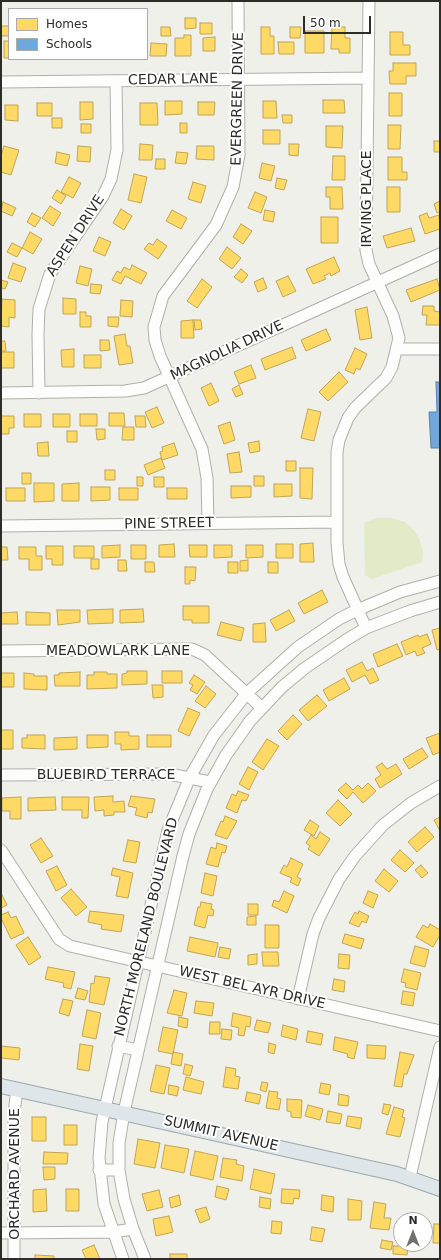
<!DOCTYPE html>
<style>
body{margin:0}
#map{position:relative;width:441px;height:1260px;overflow:hidden;background:#f0f0eb;font-family:"DejaVu Sans",sans-serif}
canvas{display:block}
.frame{position:absolute;inset:0;border:2px solid #2d2c29;pointer-events:none}
.legend{position:absolute;left:8px;top:8px;width:140px;height:52px;box-sizing:border-box;background:#fff;border:1px solid #ababa9;margin:0;padding:5px 7px;list-style:none;font-size:12px;color:#2d2c29}
.legend li{display:flex;align-items:center;gap:8px;height:20px}
.legend b{width:20px;border:1px solid #ababa9}
.north{position:absolute;left:393px;top:1212px;width:40px;height:40px;box-sizing:border-box;background:#fff;border:1px solid #ababa9;border-radius:50%;rotate:0deg;font-size:11px;font-weight:700;line-height:16px;text-align:center;color:#2d2c29}
.north::after{content:'';display:block;margin:auto;width:14px;height:18px;background:#71716d;clip-path:polygon(50% 0,100% 100%,50% 72%,0 100%)}
.scale{position:absolute;left:303px;top:16px;width:68px;height:18px;box-sizing:border-box;border:2px solid #2d2c29;border-top:0;padding-left:5px;font-size:12px;line-height:14px;white-space:nowrap;color:#2d2c29;-webkit-text-stroke:3px #fff;paint-order:stroke}
</style>
<div id="map">
<canvas width="441" height="1260"></canvas>
<div class="frame"></div>
<ul class="legend">
<li><b style="height:11px;background:#ffd966"></b>Homes</li>
<li><b style="height:11px;background:#6fa8dc"></b>Schools</li>
</ul>
<div class="north">N</div>
<div class="scale">50 m</div>
</div>
<script>
const ctx = document.querySelector('canvas').getContext('2d');
ctx.lineJoin = 'round';
function paint(path, color) {
  ctx.fillStyle = color;
  ctx.fill(path, 'evenodd');
}
function poly(rows) {
  const path = new Path2D();
  for (const r of rows) {
    path.moveTo(r[0], r[1]);
    for (let i = 2; i < r.length; i += 2) path.lineTo(r[i], r[i + 1]);
  }
  return path;
}
function stroke(path, color, width, dash) {
  ctx.strokeStyle = color;
  ctx.lineWidth = width;
  ctx.lineCap = dash ? 'butt' : 'round';
  ctx.setLineDash(dash || []);
  ctx.stroke(path);
}
function write(font, color, halo, rows, align = 'center') {
  ctx.font = font + ' "DejaVu Sans",sans-serif';
  ctx.lineWidth = 4;
  ctx.setLineDash([]);
  ctx.textBaseline = 'middle';
  ctx.strokeStyle = halo;
  ctx.fillStyle = color;
  for (const [text, x, y, turn = 0] of rows) {
    ctx.save();
    ctx.translate(x, y);
    ctx.rotate((+turn || 0) * Math.PI / 180);
    ctx.textAlign = isNaN(turn) ? turn : align;
    if (halo) ctx.strokeText(text, 0, 0);
    ctx.fillText(text, 0, 0);
    ctx.restore();
  }
}
const green = poly([
 [377,518,391,518,405,522,414,530,420,540,423,552,422,562,372,579,365,575,364,523]
]);
const homes = poly([
 [185,18,196,18,196,28,185,29,185,18],
 [200,23,212,23,212,34,200,34,200,23],
 [1,26,9,26,9,36,1,36,1,26],
 [161,27,170,27,171,36,161,36,161,27],
 [261,27,270,27,270,36,274,36,274,54,261,54,261,27],
 [290,27,301,27,300,38,290,38,290,27],
 [332,27,345,27,345,38,350,38,350,53,339,53,339,49,331,49,332,27],
 [305,31,324,31,324,53,305,53,305,31],
 [390,32,403,32,403,45,410,45,410,55,390,55,390,32],
 [184,35,191,35,191,56,175,56,175,38,184,38,184,35],
 [215,37,215,51,203,51,203,38,215,37],
 [4,41,9,41,9,58,4,58,4,41],
 [278,42,294,42,294,54,279,54,278,42],
 [151,43,167,44,166,56,150,56,151,43],
 [393,63,416,63,416,76,406,76,406,84,390,84,389,71,393,71,393,63],
 [389,93,402,93,402,116,389,116,389,93],
 [323,100,344,100,345,113,323,113,323,100],
 [165,101,182,101,182,114,165,115,165,101],
 [263,101,276,101,277,118,263,118,263,101],
 [80,102,93,102,93,119,80,120,80,102],
 [198,102,215,102,214,115,198,115,198,102],
 [37,103,52,103,52,116,37,116,37,103],
 [140,103,157,103,158,125,140,125,140,103],
 [5,105,18,105,18,121,5,120,5,105],
 [282,115,292,115,292,123,283,123,282,115],
 [52,118,62,118,62,128,52,128,52,118],
 [180,123,187,123,187,133,180,133,180,123],
 [81,124,91,124,91,133,81,133,81,124],
 [388,125,401,125,400,149,388,149,388,125],
 [326,126,343,126,342,148,326,147,326,126],
 [263,130,280,130,280,144,263,144,263,130],
 [434,141,440,141,440,152,434,152,434,141],
 [140,144,153,145,152,160,139,160,140,144],
 [289,144,299,144,298,156,289,155,289,144],
 [4,146,19,150,11,175,1,172,1,156,4,146],
 [78,146,91,147,90,162,77,161,78,146],
 [197,146,214,146,214,160,196,159,197,146],
 [57,152,70,155,67,166,55,163,57,152],
 [177,152,188,153,186,164,175,163,177,152],
 [333,156,345,156,345,180,332,180,333,156],
 [388,157,402,157,402,172,407,172,407,180,388,180,388,157],
 [156,159,165,159,165,169,155,169,156,159],
 [262,163,275,166,271,181,259,178,262,163],
 [134,174,147,177,141,203,128,200,134,174],
 [69,177,81,183,73,198,61,192,69,177],
 [277,178,287,180,284,190,275,188,277,178],
 [193,182,206,186,201,203,188,199,193,182],
 [326,187,342,187,343,209,330,209,330,197,326,197,326,187],
 [387,187,400,187,400,212,387,212,387,187],
 [57,190,66,196,61,204,52,198,57,190],
 [255,192,267,197,261,213,248,208,255,192],
 [440,201,440,212,437,213,434,204,440,201],
 [3,202,16,208,12,216,1,211,3,202],
 [50,206,61,213,53,226,42,218,50,206],
 [121,209,132,216,124,230,113,223,121,209],
 [172,210,187,218,181,229,166,221,172,210],
 [265,210,275,212,273,222,263,220,265,210],
 [32,213,41,218,35,227,27,222,32,213],
 [427,213,429,218,439,215,440,229,425,234,419,216,427,213],
 [321,217,338,217,338,243,321,243,321,217],
 [241,224,252,231,243,244,233,237,241,224],
 [411,228,415,241,387,248,383,236,411,228],
 [30,232,42,239,33,254,22,248,30,232],
 [99,237,111,242,105,256,93,251,99,237],
 [157,239,167,246,158,259,144,249,149,243,153,245,157,239],
 [12,243,22,248,17,257,7,252,12,243],
 [227,247,241,258,232,269,219,259,227,247],
 [334,257,340,271,331,276,330,273,324,276,326,279,313,284,306,269,334,257],
 [13,263,26,268,21,282,8,278,13,263],
 [132,265,147,273,141,284,125,276,121,284,112,280,117,271,121,273,124,267,130,270,132,265],
 [80,266,92,269,88,286,76,283,80,266],
 [241,269,248,275,242,283,234,277,241,269],
 [288,276,296,291,283,297,276,281,288,276],
 [263,278,267,288,258,292,254,282,263,278],
 [202,279,212,287,197,308,187,301,202,279],
 [437,279,440,290,411,302,406,290,437,279],
 [1,280,8,282,5,289,1,288,1,280],
 [91,284,102,285,100,294,90,293,91,284],
 [63,298,76,299,76,314,63,314,63,298],
 [2,299,15,300,15,318,9,317,9,327,1,326,2,299],
 [121,300,133,301,132,317,120,316,121,300],
 [423,306,434,306,434,311,440,312,440,325,426,325,427,315,422,315,423,306],
 [367,307,372,338,360,340,355,310,367,307],
 [80,312,86,312,86,316,91,316,91,327,80,327,80,312],
 [108,317,119,317,118,327,108,326,108,317],
 [193,320,194,338,181,338,181,321,193,320],
 [194,320,201,320,202,329,195,330,194,320],
 [326,329,331,340,306,351,301,340,326,329],
 [125,334,127,346,130,346,133,363,119,365,114,336,125,334],
 [100,340,109,340,110,350,100,351,100,340],
 [1,341,5,341,6,351,1,351,1,341],
 [292,347,296,358,265,370,261,359,292,347],
 [355,348,367,354,360,370,356,368,354,374,345,370,355,348],
 [74,349,74,367,62,367,61,350,74,349],
 [1,352,14,352,14,368,1,368,1,352],
 [84,355,101,355,101,368,84,368,84,355],
 [251,365,256,378,239,384,234,372,251,365],
 [339,372,348,382,328,401,319,392,339,372],
 [211,383,219,401,209,406,201,388,211,383],
 [239,385,243,394,236,397,232,389,239,385],
 [157,407,164,423,152,428,145,412,157,407],
 [308,409,321,412,314,441,301,438,308,409],
 [109,413,124,413,125,426,109,426,109,413],
 [24,414,41,414,41,427,24,427,24,414],
 [53,414,70,414,70,427,53,427,53,414],
 [80,414,97,414,97,426,80,426,80,414],
 [1,416,14,416,14,428,9,428,9,434,1,434,1,416],
 [135,416,145,416,146,427,136,427,135,416],
 [230,422,235,440,224,444,218,426,230,422],
 [123,427,134,427,134,440,122,440,123,427],
 [96,429,105,429,105,439,97,440,96,429],
 [67,431,77,431,77,442,67,442,67,431],
 [259,441,260,451,250,453,248,443,259,441],
 [48,442,49,456,38,456,37,443,48,442],
 [174,443,178,455,162,460,160,452,163,451,162,447,174,443],
 [239,452,242,472,230,473,227,454,239,452],
 [161,458,165,468,148,475,144,465,161,458],
 [286,461,296,461,296,471,286,471,286,461],
 [300,468,313,468,312,499,300,498,300,468],
 [105,470,115,470,115,480,105,480,105,470],
 [22,473,31,473,31,484,22,484,22,473],
 [254,476,264,476,264,486,254,486,254,476],
 [137,477,143,477,143,486,137,486,137,477],
 [154,477,164,477,164,487,154,487,154,477],
 [34,483,54,483,54,501,34,502,34,483],
 [79,483,79,501,62,501,62,484,79,483],
 [274,484,292,484,292,496,274,497,274,484],
 [231,486,251,486,251,497,231,498,231,486],
 [91,487,110,487,110,500,91,501,91,487],
 [6,488,25,488,25,501,6,501,6,488],
 [119,488,138,488,138,500,119,500,119,488],
 [167,488,187,488,187,499,167,499,167,488],
 [313,543,314,562,300,562,300,544,313,543],
 [174,544,175,557,159,557,159,545,174,544],
 [276,544,293,544,293,558,276,558,276,544],
 [120,545,120,557,102,558,102,546,120,545],
 [131,545,146,545,146,559,131,559,131,545],
 [189,545,207,545,207,557,190,557,189,545],
 [214,545,232,545,232,557,214,558,214,545],
 [246,545,263,545,263,557,246,558,246,545],
 [46,546,63,546,63,565,52,565,52,559,46,559,46,546],
 [74,546,94,546,94,558,74,558,74,546],
 [1,547,7,547,8,560,1,560,1,547],
 [19,547,36,547,36,556,42,556,42,570,29,570,29,559,19,559,19,547],
 [91,559,99,559,99,569,91,569,91,559],
 [118,560,126,560,127,571,118,571,118,560],
 [248,560,248,571,240,571,240,561,248,560],
 [145,562,154,562,155,572,145,572,145,562],
 [228,562,238,562,238,573,228,573,228,562],
 [268,562,278,562,278,573,268,573,268,562],
 [185,567,196,567,195,581,190,580,190,584,185,584,185,567],
 [322,590,328,602,304,614,298,603,322,590],
 [183,606,209,606,209,623,192,623,192,620,183,620,183,606],
 [113,609,113,623,88,624,87,610,113,609],
 [143,609,144,622,120,623,120,610,143,609],
 [57,610,80,610,80,622,58,625,57,610],
 [289,610,295,621,276,631,270,620,289,610],
 [17,612,18,624,1,624,1,613,17,612],
 [26,612,50,613,50,625,26,625,26,612],
 [221,622,244,628,241,641,217,635,221,622],
 [265,623,266,642,253,642,253,624,265,623],
 [440,628,440,649,437,650,432,630,440,628],
 [427,634,431,644,422,648,425,653,417,656,415,651,406,655,401,642,418,635,419,637,427,634],
 [397,644,403,656,378,667,373,654,397,644],
 [362,662,367,671,373,668,379,680,370,684,365,675,352,682,346,670,362,662],
 [127,671,147,671,147,684,122,685,122,674,127,673,127,671],
 [162,671,182,671,182,683,162,683,162,671],
 [80,672,80,686,55,686,54,675,59,675,59,673,80,672],
 [94,672,107,672,107,674,117,674,117,688,87,689,87,675,94,675,94,672],
 [1,673,14,673,14,687,1,687,1,673],
 [24,673,34,674,34,676,47,676,47,690,24,689,24,673],
 [194,675,205,682,197,694,190,690,193,685,189,683,194,675],
 [344,678,350,689,329,701,323,690,344,678],
 [152,685,163,685,163,697,153,698,152,685],
 [206,686,216,694,205,708,195,701,206,686],
 [317,695,327,706,308,721,299,710,317,695],
 [188,708,200,713,189,736,178,731,188,708],
 [293,715,302,724,287,740,278,731,293,715],
 [1,730,13,730,13,749,1,749,1,730],
 [115,732,129,732,129,736,139,736,139,749,121,750,121,744,115,744,115,732],
 [440,733,440,752,433,755,426,738,440,733],
 [27,735,45,735,45,749,22,748,22,738,27,738,27,735],
 [87,735,108,735,108,747,87,748,87,735],
 [147,735,171,735,171,747,147,747,147,735],
 [77,737,77,749,54,750,54,738,77,737],
 [267,739,279,746,263,770,252,762,267,739],
 [422,748,428,757,409,769,403,759,422,748],
 [382,763,387,769,396,764,402,774,380,788,375,779,381,775,376,767,382,763],
 [248,767,258,772,249,790,239,784,248,767],
 [346,783,353,790,358,785,362,789,368,783,376,791,363,803,353,792,347,799,338,790,346,783],
 [238,791,249,795,246,801,242,800,237,813,226,808,232,794,236,796,238,791],
 [113,796,113,802,124,801,125,812,114,812,114,815,104,816,104,810,95,811,94,797,113,796],
 [131,796,155,799,152,813,148,812,147,818,135,815,137,808,128,806,131,796],
 [21,797,21,819,10,819,10,811,2,811,2,798,21,797],
 [55,797,56,810,28,811,28,798,55,797],
 [62,797,89,797,88,818,82,818,82,810,62,810,62,797],
 [338,800,352,814,340,826,326,813,338,800],
 [225,816,237,821,227,839,215,835,221,821,223,822,225,816],
 [440,817,440,831,434,820,440,817],
 [310,820,319,826,314,836,304,830,310,820],
 [425,827,434,837,417,852,408,842,425,827],
 [320,832,330,839,319,856,308,849,310,846,306,843,311,835,316,839,320,832],
 [41,838,53,856,41,863,30,845,41,838],
 [128,840,140,842,136,863,123,861,128,840],
 [217,843,227,846,225,853,222,852,218,867,206,864,211,847,216,849,217,843],
 [400,850,414,863,405,872,391,860,400,850],
 [291,858,303,864,297,877,301,879,298,886,290,882,292,878,280,873,284,865,287,867,291,858],
 [421,865,428,873,422,878,415,870,421,865],
 [57,866,67,885,56,891,46,871,57,866],
 [113,868,133,873,128,898,116,896,120,877,111,875,113,868],
 [384,869,398,881,389,892,375,881,384,869],
 [205,873,217,876,213,896,201,893,205,873],
 [71,889,87,907,76,916,61,898,71,889],
 [284,891,294,896,287,913,272,906,274,900,279,902,284,891],
 [368,891,378,895,373,908,363,903,368,891],
 [1,893,7,905,1,908,1,893],
 [201,902,212,904,211,909,214,910,213,916,208,915,205,928,194,925,198,907,200,907,201,902],
 [248,904,258,904,258,915,248,915,248,904],
 [90,911,124,915,121,932,101,929,102,925,88,922,90,911],
 [359,911,369,916,366,923,362,921,359,927,349,923,355,912,358,914,359,911],
 [8,912,11,918,16,916,24,933,11,939,1,918,1,915,8,912],
 [256,916,256,925,247,925,247,917,256,916],
 [430,924,440,930,440,935,433,947,416,937,423,925,428,928,430,924],
 [265,925,279,925,279,948,265,948,265,925],
 [345,934,364,939,361,949,342,943,345,934],
 [28,937,41,957,29,965,16,945,28,937],
 [190,937,218,943,215,957,187,951,190,937],
 [415,946,429,950,425,967,410,963,415,946],
 [220,947,231,949,229,959,218,957,220,947],
 [262,952,278,952,279,966,263,966,262,952],
 [257,954,257,964,248,965,248,955,257,954],
 [339,954,350,955,349,969,338,968,339,954],
 [48,967,75,972,71,989,63,987,64,983,45,979,48,967],
 [404,969,421,973,417,990,405,987,406,983,401,982,404,969],
 [95,976,110,978,104,1005,89,1002,91,983,94,984,95,976],
 [334,979,345,981,344,992,332,990,334,979],
 [78,988,88,991,85,1000,75,998,78,988],
 [174,990,187,993,182,1016,167,1013,174,990],
 [403,991,415,993,413,1006,401,1004,403,991],
 [63,999,73,1001,69,1016,59,1013,63,999],
 [196,1001,214,1003,212,1016,194,1013,196,1001],
 [87,1010,101,1013,96,1039,82,1036,87,1010],
 [233,1013,251,1017,250,1027,246,1026,244,1036,238,1035,239,1028,231,1026,233,1013],
 [179,1017,188,1019,187,1028,178,1026,179,1017],
 [257,1020,271,1023,268,1033,254,1030,257,1020],
 [210,1022,220,1022,220,1034,209,1034,210,1022],
 [283,1025,298,1029,296,1040,281,1036,283,1025],
 [163,1027,178,1030,173,1054,158,1051,163,1027],
 [222,1029,232,1030,231,1040,221,1039,222,1029],
 [308,1031,323,1034,321,1045,306,1042,308,1031],
 [335,1037,358,1042,354,1059,347,1057,348,1054,333,1050,335,1037],
 [269,1043,276,1045,274,1054,268,1052,269,1043],
 [80,1044,93,1046,89,1071,77,1069,80,1044],
 [367,1045,386,1046,385,1059,367,1058,367,1045],
 [1,1046,20,1048,19,1060,1,1058,1,1046],
 [173,1052,183,1054,181,1066,171,1064,173,1052],
 [400,1052,414,1055,407,1074,404,1074,402,1087,394,1086,400,1052],
 [185,1064,193,1066,190,1076,183,1074,185,1064],
 [156,1065,170,1068,164,1094,150,1091,156,1065],
 [226,1067,236,1069,235,1076,240,1077,238,1089,223,1087,226,1067],
 [186,1077,204,1082,201,1094,183,1090,186,1077],
 [262,1082,268,1083,266,1092,260,1090,262,1082],
 [321,1083,331,1085,329,1095,319,1093,321,1083],
 [169,1085,179,1087,177,1096,168,1094,169,1085],
 [269,1091,278,1092,277,1098,281,1099,279,1110,266,1108,269,1091],
 [247,1092,261,1095,259,1104,245,1101,247,1092],
 [339,1094,349,1096,348,1106,338,1105,339,1094],
 [287,1099,302,1100,301,1118,291,1117,291,1112,287,1111,287,1099],
 [384,1104,391,1105,388,1115,382,1113,384,1104],
 [308,1105,323,1109,320,1120,305,1116,308,1105],
 [394,1107,404,1110,402,1117,405,1118,400,1137,386,1134,394,1107],
 [328,1111,342,1114,340,1124,326,1122,328,1111],
 [348,1116,362,1118,360,1129,346,1126,348,1116],
 [32,1117,46,1117,46,1141,32,1141,32,1117],
 [64,1125,77,1125,77,1145,64,1145,64,1125],
 [138,1139,160,1143,155,1168,134,1164,138,1139],
 [165,1145,189,1149,184,1173,161,1168,165,1145],
 [195,1151,218,1156,213,1180,190,1175,195,1151],
 [44,1152,68,1153,67,1164,43,1164,44,1152],
 [223,1158,237,1160,236,1164,244,1166,242,1181,220,1177,223,1158],
 [43,1167,55,1167,55,1179,44,1180,43,1167],
 [254,1169,275,1174,271,1194,250,1189,254,1169],
 [217,1186,229,1189,226,1200,215,1197,217,1186],
 [46,1189,47,1211,33,1212,33,1190,46,1189],
 [66,1189,79,1189,79,1211,66,1211,66,1189],
 [282,1189,300,1190,299,1199,294,1198,293,1204,281,1203,282,1189],
 [159,1190,163,1207,147,1211,142,1194,159,1190],
 [179,1195,181,1205,171,1208,169,1198,179,1195],
 [322,1195,334,1197,333,1212,321,1210,322,1195],
 [260,1197,271,1199,270,1209,259,1207,260,1197],
 [348,1199,362,1201,361,1220,348,1220,348,1199],
 [374,1202,386,1204,384,1218,391,1218,389,1230,370,1228,374,1202],
 [206,1207,210,1219,200,1223,195,1210,206,1207],
 [169,1216,173,1232,156,1236,153,1219,169,1216],
 [404,1217,422,1217,422,1220,404,1220,404,1217],
 [272,1221,282,1222,281,1234,271,1233,272,1221],
 [434,1224,440,1224,440,1243,433,1243,434,1224],
 [312,1227,325,1229,322,1242,310,1240,312,1227],
 [382,1240,393,1242,391,1250,380,1248,382,1240],
 [94,1245,100,1259,86,1259,82,1250,94,1245],
 [393,1246,408,1246,407,1255,393,1254,393,1246],
 [170,1254,187,1254,187,1259,170,1259,170,1254],
 [35,1255,54,1256,54,1259,35,1259,35,1255]
]);
const schools = poly([
 [436,382,440,382,440,448,431,448,429,412,437,412,436,382]
]);
const minor = poly([
 [1,82,368,78],
 [398,349,440,349],
 [1,393,125,391,144,388,440,254],
 [39,393,38,334,39,309,50,274,103,196,111,179,117,150,116,81],
 [208,524,207,478,202,449,160,356,155,340,154,327,163,296,216,225,233,187,239,155,238,1],
 [1,526,337,522],
 [366,628,343,577,339,564,337,543,337,452,339,440,348,418,355,408,386,378,392,367,399,338,393,316,369,264,366,250,369,1],
 [1,651,192,649,205,655,262,708],
 [1,775,169,774,210,782],
 [1,850,59,939,70,946,440,1031],
 [298,999,313,934,319,918,339,879,355,856,383,825,411,803,440,786],
 [118,1046,138,1050],
 [99,1170,119,1170],
 [410,1177,440,1047],
 [1,1233,113,1232,133,1229],
 [14,1259,14,1113,17,1089],
 [123,1259,104,1204,99,1158,102,1122,168,830,190,777,214,735,247,693,298,647,339,619,357,610,400,592,440,581],
 [145,1259,133,1229,124,1199,119,1170,119,1143,124,1112,183,856,189,834,207,789,226,755,250,721,282,687,305,668,346,640,366,628,410,611,440,602]
]);
const major = poly([
 [1,1086,397,1174,440,1189]
]);
const streetNames = [
 ["CEDAR LANE",173,80,-1],
 ["EVERGREEN DRIVE",238,99,-89],
 ["IRVING PLACE",367,199,-90],
 ["ASPEN DRIVE",76,236,-57],
 ["MAGNOLIA DRIVE",227,351,-25],
 ["PINE STREET",169,524,-1],
 ["MEADOWLARK LANE",118,651],
 ["BLUEBIRD TERRACE",106,775],
 ["NORTH MORELAND BOULEVARD",147,927,-76],
 ["WEST BEL AYR DRIVE",252,988,13],
 ["SUMMIT AVENUE",221,1134,13],
 ["ORCHARD AVENUE",15,1174,-90]
];
paint(green, '#e3eac7');
paint(homes, '#ffd966');
stroke(homes, '#c0a554', 1);
paint(schools, '#6fa8dc');
stroke(schools, '#5b83a6', 1);
stroke(minor, '#afafab', 13);
stroke(major, '#9aa7ac', 16);
stroke(minor, '#fdfdfc', 11);
stroke(major, '#dee6e9', 14);
write('14px', '#2d2c29', '#fff', streetNames);
</script>
